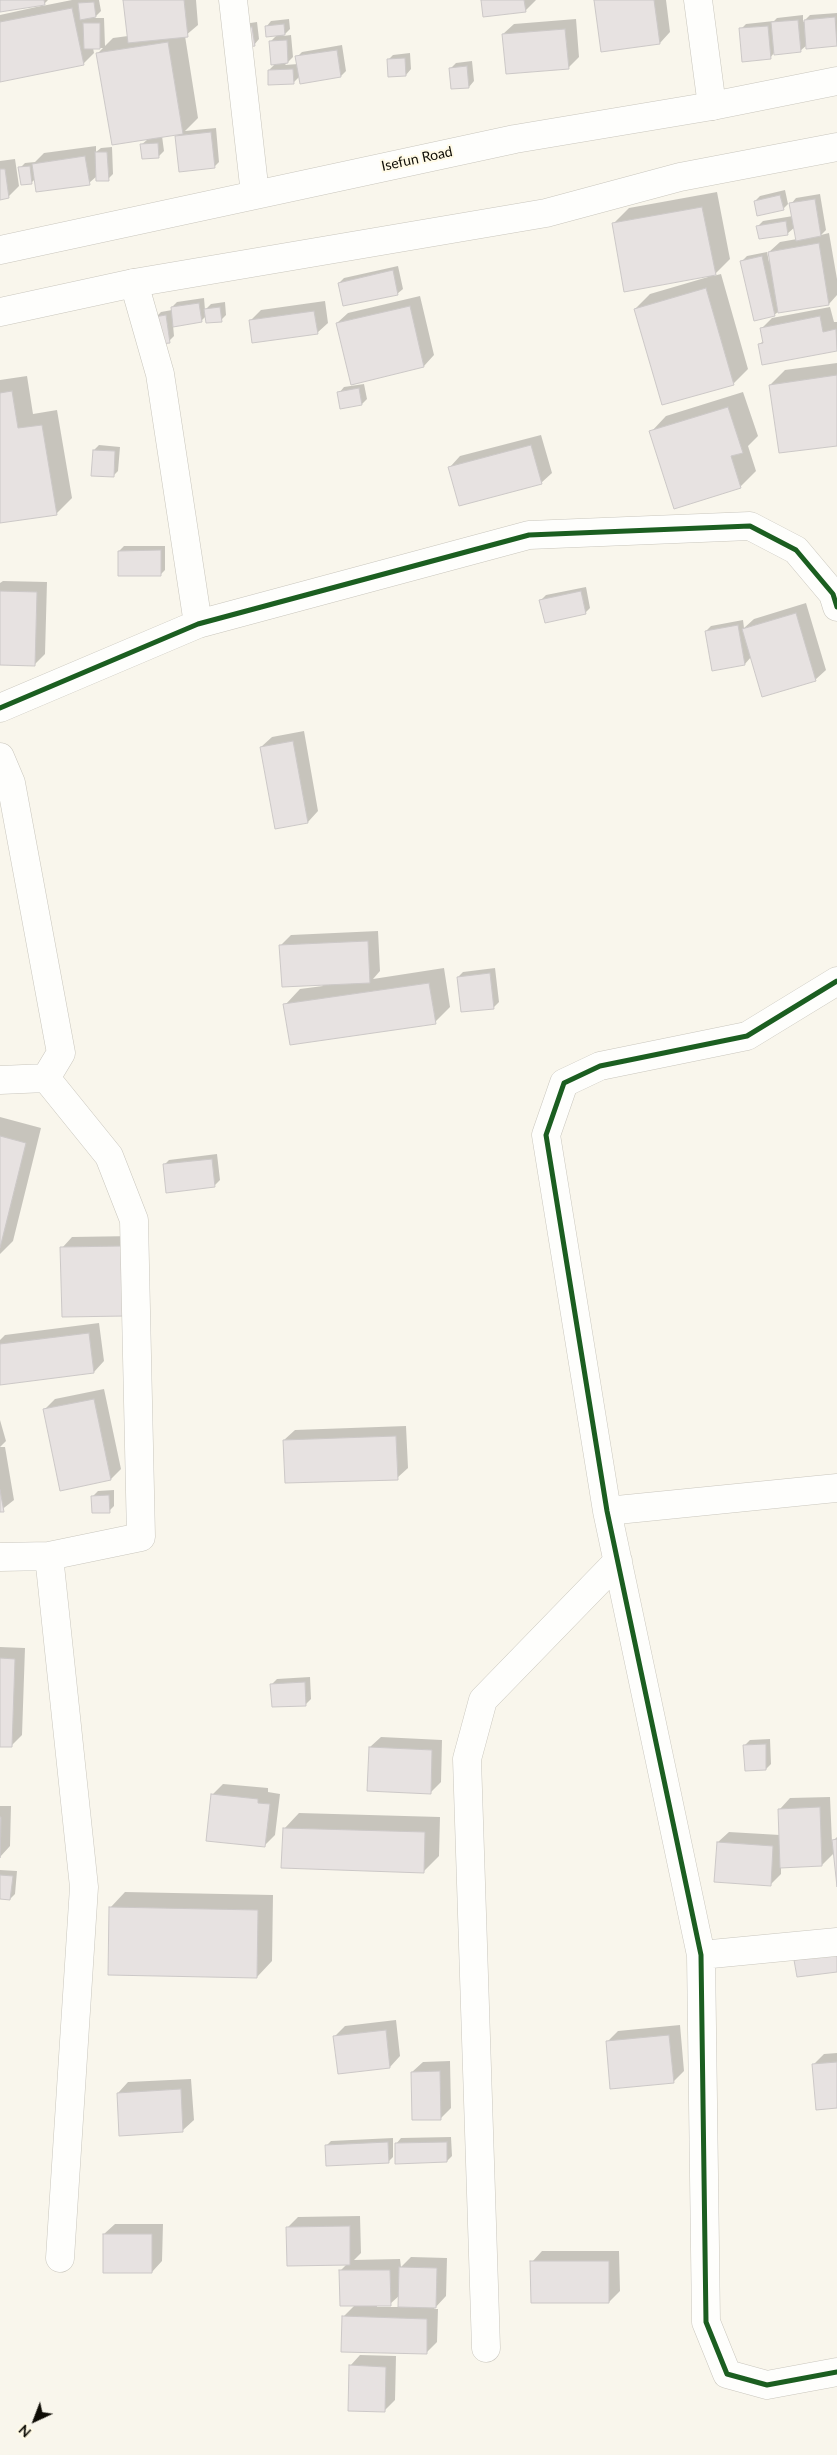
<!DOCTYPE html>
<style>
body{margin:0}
#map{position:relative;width:837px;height:2455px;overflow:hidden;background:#f9f6ec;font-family:Lato,sans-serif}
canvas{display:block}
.north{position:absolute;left:10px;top:2395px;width:50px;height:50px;-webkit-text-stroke:4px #fffae6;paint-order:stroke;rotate:223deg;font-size:14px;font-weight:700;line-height:20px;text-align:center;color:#0e0c05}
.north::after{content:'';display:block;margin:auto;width:18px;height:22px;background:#0e0c05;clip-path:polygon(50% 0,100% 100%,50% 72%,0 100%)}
</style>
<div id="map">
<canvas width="837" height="2455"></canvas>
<div class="north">N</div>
</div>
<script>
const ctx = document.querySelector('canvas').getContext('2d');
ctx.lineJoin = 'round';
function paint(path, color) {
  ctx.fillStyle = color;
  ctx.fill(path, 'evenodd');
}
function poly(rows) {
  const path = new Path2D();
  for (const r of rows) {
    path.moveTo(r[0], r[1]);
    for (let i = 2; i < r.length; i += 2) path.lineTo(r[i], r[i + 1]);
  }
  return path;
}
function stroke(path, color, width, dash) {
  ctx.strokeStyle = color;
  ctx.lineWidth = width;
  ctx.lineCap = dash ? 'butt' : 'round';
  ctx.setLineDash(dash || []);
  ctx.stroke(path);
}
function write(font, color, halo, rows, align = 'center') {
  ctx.font = font + ' Lato,sans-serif';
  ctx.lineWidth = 4;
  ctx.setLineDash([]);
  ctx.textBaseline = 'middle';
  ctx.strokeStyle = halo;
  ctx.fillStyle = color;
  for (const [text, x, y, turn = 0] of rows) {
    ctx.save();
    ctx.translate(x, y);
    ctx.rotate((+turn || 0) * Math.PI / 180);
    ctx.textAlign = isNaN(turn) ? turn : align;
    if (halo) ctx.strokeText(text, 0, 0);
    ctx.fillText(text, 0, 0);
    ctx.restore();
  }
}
const shadow = poly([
 [0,0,48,0,42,6,72,0,99,0,101,11,94,18,104,18,105,46,113,38,128,36,124,0,196,0,198,25,185,36,198,118,185,131,216,128,219,162,214,167,176,137,179,134,162,136,164,151,159,156,141,145,148,139,98,53,103,48,93,48,94,53,83,64,0,81,0,15,41,6,40,4,0,10],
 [482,0,536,0,525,11],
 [595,0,666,0,670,32,660,43],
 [837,13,837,45,807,47,807,45,800,51,774,53,770,58,741,29,746,24,774,21,777,18,803,15,803,22,810,15],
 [289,19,290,29,283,36,291,35,293,57,285,65,298,64,297,57,302,52,342,45,346,71,341,76,300,76,293,83,269,70,276,63,270,42,277,35,266,27,271,21],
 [576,19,579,57,568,68,503,34,514,24],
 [257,22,259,39,254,45,244,24],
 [410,53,411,69,406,75,388,60,393,55],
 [472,61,474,81,469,87,451,68,456,63],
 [96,146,96,152,101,148,112,147,113,174,108,179,97,176,89,183,35,179,32,182,20,168,25,163,35,162,44,153],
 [15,159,19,186,8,197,0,198,0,161],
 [785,190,788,204,783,209,755,201,760,196],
 [717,192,730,259,713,276,721,274,748,369,733,384,635,309,650,294,708,277,708,276,613,224,629,208],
 [820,194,826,230,821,235,829,233,837,279,837,295,829,304,778,312,774,315,742,261,747,256,767,252,769,262,771,262,769,252,780,242,797,239,795,227,787,234,758,226,763,221,793,216,791,204,796,198],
 [398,266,403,289,397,294,339,283,344,278],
 [420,296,434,355,424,366,352,383,337,323,348,313],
 [204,298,205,310,211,304,225,302,226,315,221,320,206,316,201,321,173,325,174,336,169,341,156,317,161,312,172,310,172,307,177,302],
 [325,301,328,323,317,333,250,321,261,310],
 [830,307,834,322,837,322,837,350,763,364,760,344,764,340,761,329,772,318],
 [837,363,837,444,770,385,785,370],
 [27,376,33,414,57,410,72,498,56,514,0,521,0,380],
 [364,384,367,399,362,404,339,393,344,387],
 [743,392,758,436,748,446,756,471,740,487,651,432,666,416],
 [541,435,552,473,541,483,450,467,460,456],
 [99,445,120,447,118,471,113,476,94,450],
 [124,546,165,546,165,570,160,575,119,551],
 [3,581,47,582,45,654,34,665,0,664,0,583],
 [586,587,590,608,585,613,541,600,546,595],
 [806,603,826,670,815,680,751,657,745,664,713,669,706,631,711,626,743,620,744,628,754,619],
 [304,731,318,811,308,822,276,827,261,747,272,737],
 [378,931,380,971,373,979,444,968,450,1007,435,1022,285,1005,300,989,323,986,281,945,291,935],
 [495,968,499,1002,493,1008,458,977,463,972],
 [0,1117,41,1128,13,1241,0,1254],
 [217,1154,220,1180,215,1185,164,1165,169,1160],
 [134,1236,63,1316,62,1248,72,1237],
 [99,1323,104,1361,94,1372,0,1384,0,1340,5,1335],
 [104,1389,121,1469,111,1479,45,1409,55,1399],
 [0,1420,6,1441,0,1447,5,1447,14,1500,0,1511],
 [406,1426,408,1468,397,1478,284,1440,295,1430],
 [114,1490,114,1506,109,1511,93,1496,98,1491],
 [0,1647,25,1648,22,1735,11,1746,0,1745],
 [310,1677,311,1699,306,1704,272,1684,277,1679],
 [381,1737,442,1740,441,1782,430,1793,370,1747],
 [770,1739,771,1764,766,1769,745,1745,750,1740],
 [223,1784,268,1788,268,1792,280,1794,275,1835,264,1846,212,1795],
 [830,1797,832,1842,837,1837,837,1879,835,1852,822,1865,781,1867,781,1874,770,1885,718,1842,729,1832,780,1835,780,1809,790,1798],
 [0,1806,11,1806,10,1846,0,1857],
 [299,1813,440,1817,439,1856,424,1871,284,1829],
 [0,1870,17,1871,15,1894,10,1899,0,1898],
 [125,1892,273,1895,272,1961,257,1977,110,1908],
 [396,2020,400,2056,390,2067,335,2036,345,2026],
 [680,2025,684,2071,673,2082,607,2042,618,2031],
 [837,2053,837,2107,813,2065,824,2054],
 [450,2061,451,2108,440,2119,412,2072,423,2062],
 [191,2079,194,2120,183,2130,118,2093,128,2082],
 [451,2137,452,2156,447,2161,396,2144,401,2138],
 [393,2138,393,2157,388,2162,326,2146,331,2141],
 [360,2216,361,2253,354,2260,400,2259,401,2267,411,2257,447,2258,446,2296,434,2309,438,2309,437,2342,426,2353,343,2317,356,2304,341,2270,347,2264,287,2228,298,2217],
 [400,2295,399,2307,377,2307,377,2304,390,2304],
 [115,2224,163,2224,162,2261,152,2272,104,2234],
 [542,2251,619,2251,620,2291,609,2302,532,2262],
 [360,2355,396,2356,395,2400,385,2410,350,2366]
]);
const building = poly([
 [0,0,44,0,45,5,0,12,0,0],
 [123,0,184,0,188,37,128,43,123,0],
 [481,0,524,0,526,12,483,17,481,0],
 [594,0,654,0,660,44,601,52,594,0],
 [94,2,96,17,80,20,78,3,94,2],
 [72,8,84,65,0,82,0,22,72,8],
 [835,17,837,46,806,49,804,20,835,17],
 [798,20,801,52,774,55,771,22,798,20],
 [83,23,100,23,100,49,84,49,83,23],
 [284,24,285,35,266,37,265,26,284,24],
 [768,26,771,59,742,62,739,28,768,26],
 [252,27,255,46,240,48,238,28,252,27],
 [565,29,569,69,506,74,502,34,565,29],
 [287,40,288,63,271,65,269,41,287,40],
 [168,42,183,134,112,145,96,53,168,42],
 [337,50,341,77,300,84,295,56,337,50],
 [405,58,406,76,388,77,387,59,405,58],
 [467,66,469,88,451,89,449,68,467,66],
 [293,69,294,84,268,85,268,70,293,69],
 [211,132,215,168,179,172,175,136,211,132],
 [158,143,159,158,142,159,140,144,158,143],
 [95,152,107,152,109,181,96,181,95,152],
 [85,156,90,185,36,192,32,164,85,156],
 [30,166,32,184,21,185,18,167,30,166],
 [0,169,5,169,9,198,0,200,0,169],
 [780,195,784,210,757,216,754,201,780,195],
 [815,199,821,236,796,241,789,203,815,199],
 [702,207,716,275,624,292,612,223,702,207],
 [786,221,788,235,759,239,756,226,786,221],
 [819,243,829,305,778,313,768,252,819,243],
 [762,256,775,316,754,321,740,261,762,256],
 [393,270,398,295,343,306,338,283,393,270],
 [706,288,734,385,662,405,634,309,706,288],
 [199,303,202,322,173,327,171,307,199,303],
 [410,306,424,367,351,385,336,323,410,306],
 [220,307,222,322,206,323,204,309,220,307],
 [314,311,318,334,252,343,249,320,314,311],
 [166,315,170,343,158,344,154,317,166,315],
 [820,316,823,332,836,329,837,351,762,365,758,344,763,343,760,328,820,316],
 [837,375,837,446,779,453,769,385,837,375],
 [359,388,362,405,340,409,337,392,359,388],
 [12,391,18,428,42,425,57,515,0,523,0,393,12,391],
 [728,407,743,453,731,456,741,488,674,509,649,431,728,407],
 [531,445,542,484,459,506,448,467,531,445],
 [93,450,115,451,114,477,91,476,93,450],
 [161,550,161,576,118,576,118,551,161,550],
 [0,591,37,592,35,666,0,665,0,591],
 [581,591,586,614,545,623,539,600,581,591],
 [796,613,816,681,762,697,742,629,796,613],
 [738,625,745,665,712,671,705,631,738,625],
 [293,741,308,823,275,829,260,747,293,741],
 [368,941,370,983,282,987,279,945,368,941],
 [490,973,494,1009,461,1012,457,977,490,973],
 [429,983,436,1024,290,1045,283,1004,429,983],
 [0,1136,26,1143,0,1248,0,1136],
 [212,1159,215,1187,166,1193,163,1164,212,1159],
 [124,1246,126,1316,62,1317,60,1247,124,1246],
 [89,1333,94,1373,0,1385,0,1344,89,1333],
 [94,1399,111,1480,60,1491,43,1409,94,1399],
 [396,1436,398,1480,285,1483,283,1440,396,1436],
 [0,1490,4,1512,0,1512,0,1490],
 [109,1495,110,1513,92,1513,91,1496,109,1495],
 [0,1658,15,1659,12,1747,0,1747,0,1658],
 [305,1682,306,1706,272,1707,270,1684,305,1682],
 [766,1744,766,1770,745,1771,743,1745,766,1744],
 [369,1747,432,1750,431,1794,367,1791,369,1747],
 [211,1794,258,1799,258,1803,270,1804,265,1847,206,1841,211,1794],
 [820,1807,822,1866,780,1868,778,1809,820,1807],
 [0,1817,1,1817,0,1858,0,1817],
 [283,1828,425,1832,424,1873,281,1868,283,1828],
 [837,1839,837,1887,832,1840,837,1839],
 [717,1842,773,1846,771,1886,714,1882,717,1842],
 [0,1875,13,1876,10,1900,0,1899,0,1875],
 [109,1907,258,1910,257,1978,108,1975,109,1907],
 [837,1955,837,1972,797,1977,794,1960,837,1955],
 [386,2030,390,2068,338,2074,333,2036,386,2030],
 [669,2035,674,2083,610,2089,606,2041,669,2035],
 [837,2062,837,2108,816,2110,812,2064,837,2062],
 [440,2071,441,2120,412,2120,411,2072,440,2071],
 [181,2089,183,2132,119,2136,117,2093,181,2089],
 [388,2142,389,2163,326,2166,325,2145,388,2142],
 [447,2142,447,2162,395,2164,395,2143,447,2142],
 [350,2226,350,2265,287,2266,286,2227,350,2226],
 [103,2234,152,2234,152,2273,103,2273,103,2234],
 [530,2261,609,2261,609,2303,531,2303,530,2261],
 [399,2267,437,2268,436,2308,398,2307,399,2267],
 [339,2270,390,2270,391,2306,340,2306,339,2270],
 [342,2316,427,2319,427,2354,341,2352,342,2316],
 [349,2365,386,2367,385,2412,348,2411,349,2365]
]);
const street = poly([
 [233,0,255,194],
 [698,0,712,106],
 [134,283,160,374,198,624],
 [0,708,198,624,529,535,750,526,796,550,833,594,837,607],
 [0,757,11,783,61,1053,46,1078,0,1080],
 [837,981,747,1036,600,1066,564,1083,546,1135,607,1511,701,1955,706,2322,727,2374,767,2385,837,2372],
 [607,1511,837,1488],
 [49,1556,84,1887,60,2258],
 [0,1557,49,1556,141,1537,134,1220,109,1156,46,1078],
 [701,1955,837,1942],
 [486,2348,467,1759,483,1700,618,1561]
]);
const secondary = poly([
 [0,250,515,139,712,106,837,81],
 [0,312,134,283,546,213,680,177,837,147]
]);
const cycleway = poly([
 [0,708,198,624,529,535,750,526,796,550,833,594,837,607],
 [837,981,747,1036,600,1066,564,1083,546,1135,607,1511,701,1955,706,2322,727,2374,767,2385,837,2372]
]);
const streetNames = [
 ["Isefun Road",417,159,-12]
];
paint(shadow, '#0003');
paint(building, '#e7e2e1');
stroke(building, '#ccc8c7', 1);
stroke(street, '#c9c6bd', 29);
stroke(secondary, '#c9c6bd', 29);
stroke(street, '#fefefc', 28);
stroke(secondary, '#fefefc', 28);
stroke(cycleway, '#1b5e20', 5);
write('14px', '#0e0c05', '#fffae6', streetNames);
</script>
